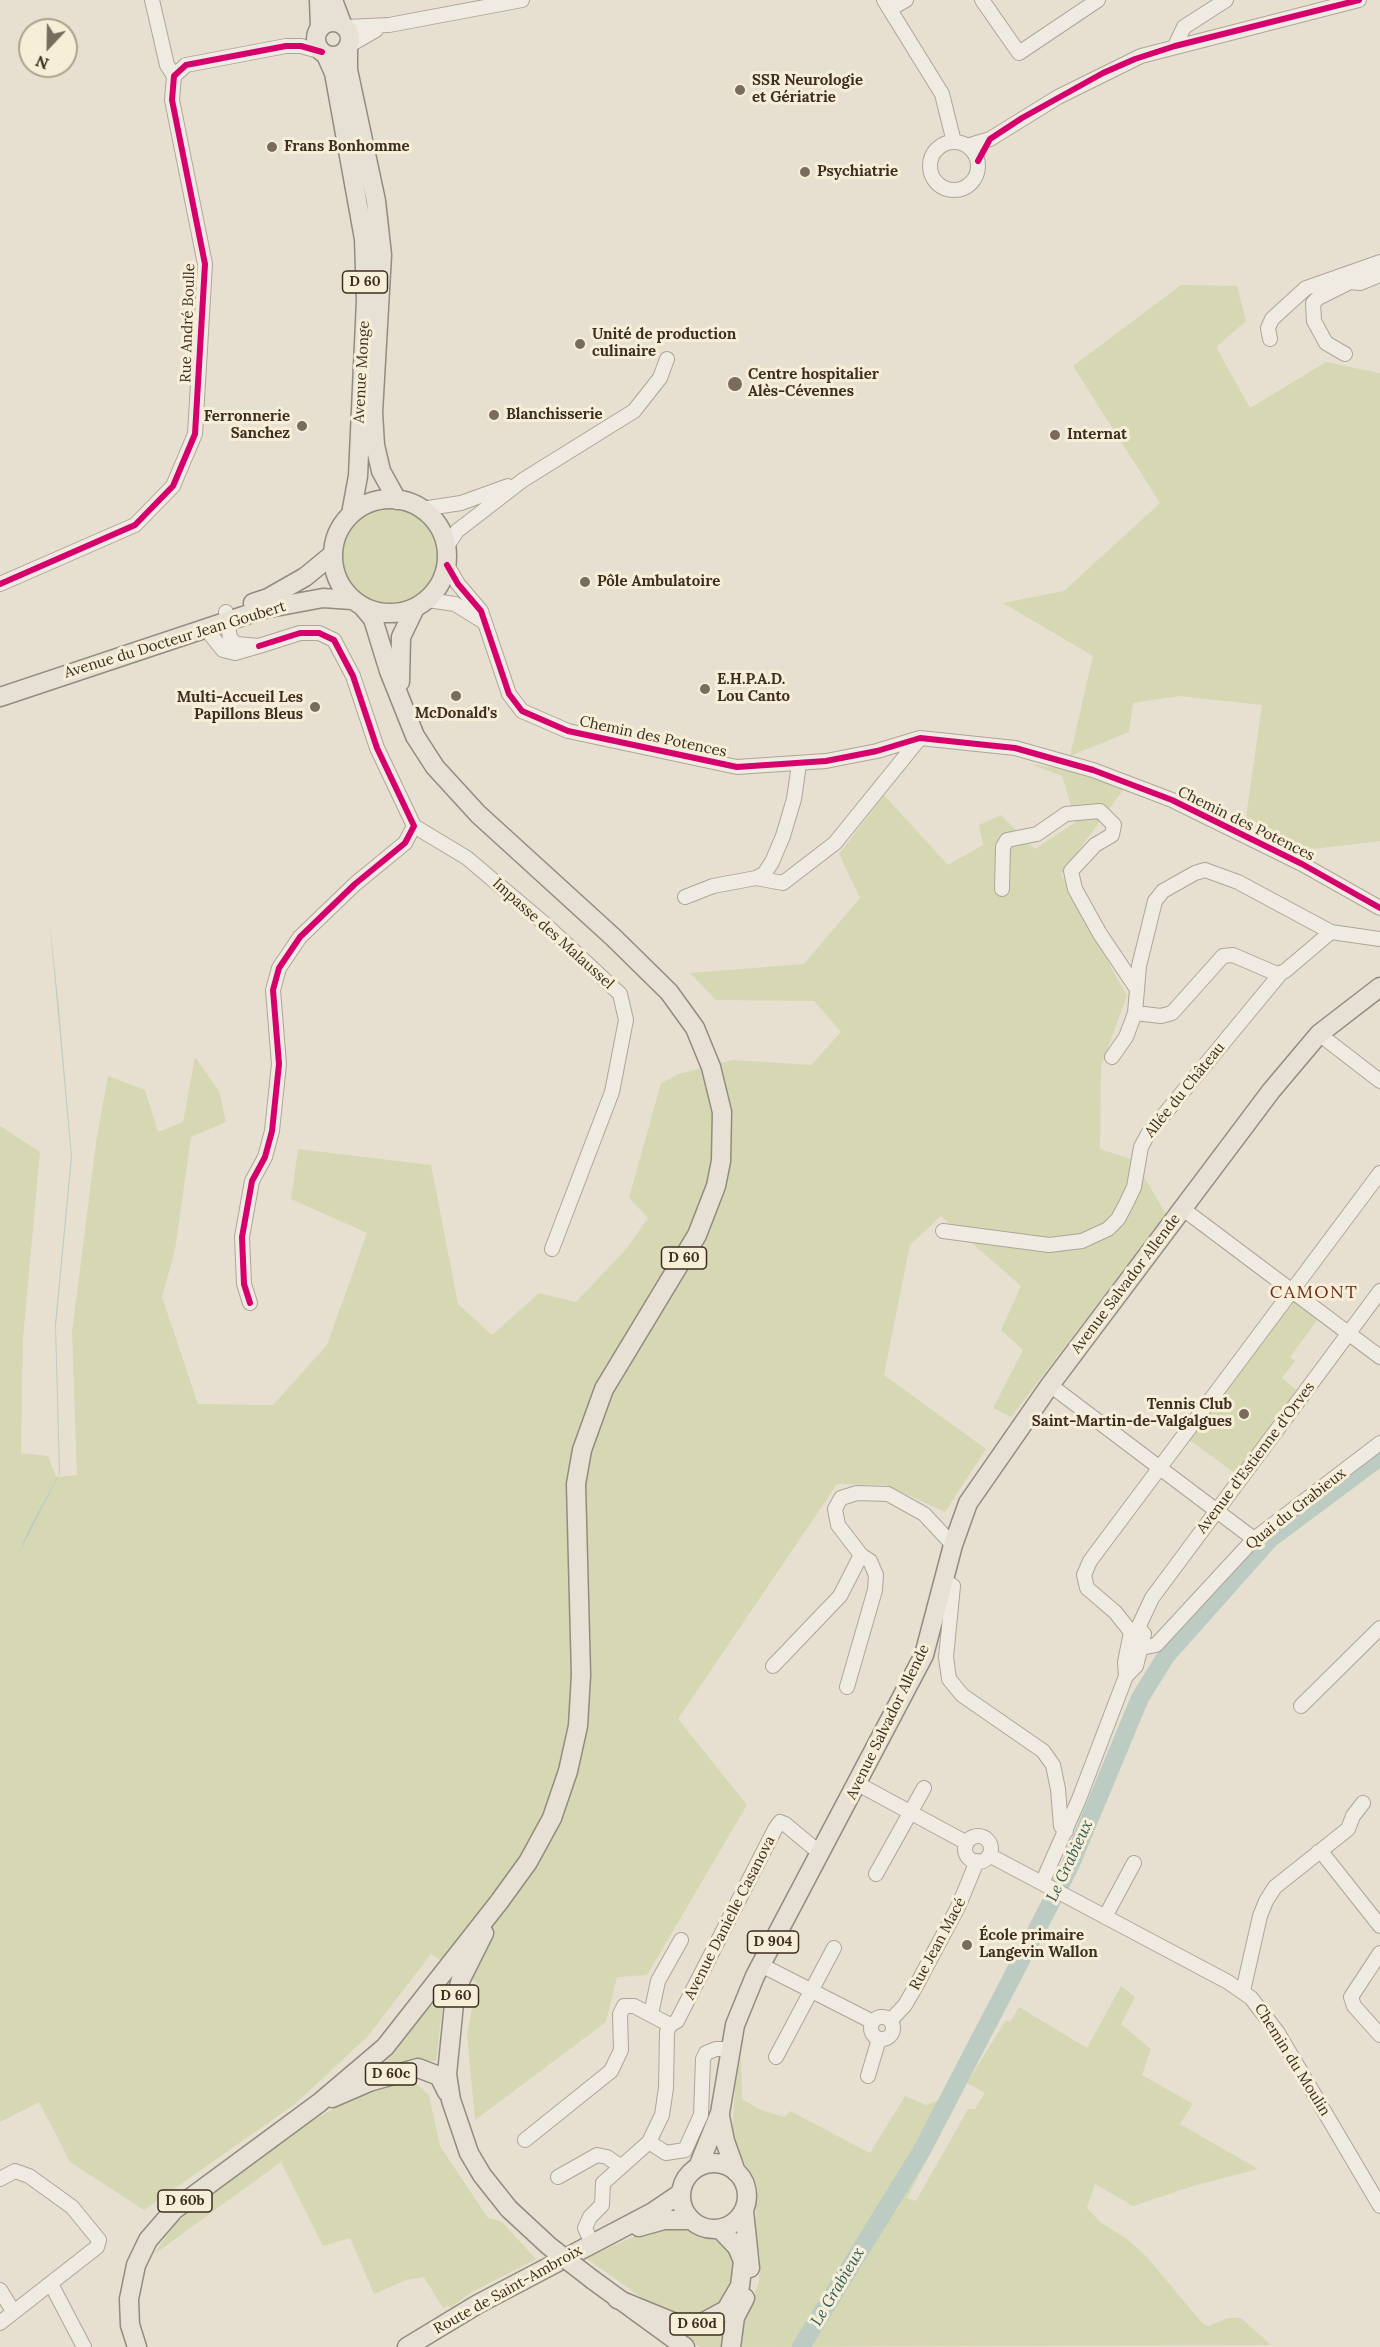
<!DOCTYPE html>
<meta charset="utf-8">
<style>
body{margin:0}
#map{position:relative;width:1380px;height:2347px;overflow:hidden;background:#e7e0d1;font-family:Lora,serif}
canvas{display:block}
.north{position:absolute;left:18px;top:18px;width:60px;height:60px;box-sizing:border-box;background:#f7eed8;border:2px solid #ada18e;border-radius:50%;rotate:202deg;font-size:16px;font-weight:700;line-height:24px;text-align:center;color:#3d2e20}
.north::after{content:'';display:block;margin:auto;width:21px;height:27px;background:#786c5e;clip-path:polygon(50% 0,100% 100%,50% 72%,0 100%)}
</style>
<div id="map">
<canvas width="1380" height="2347"></canvas>
<div class="north">N</div>
</div>
<script>
const ctx = document.querySelector('canvas').getContext('2d');
ctx.lineJoin = 'round';
function paint(path, color) {
  ctx.fillStyle = color;
  ctx.fill(path, 'evenodd');
}
function poly(rows) {
  const path = new Path2D();
  for (const r of rows) {
    if (r.length === 3) {
      path.moveTo(r[0] + r[2], r[1]);
      path.arc(r[0], r[1], r[2], 0, 2 * Math.PI);
      continue;
    }
    path.moveTo(r[0], r[1]);
    for (let i = 2; i < r.length; i += 2) path.lineTo(r[i], r[i + 1]);
  }
  return path;
}
function stroke(path, color, width, dash) {
  ctx.strokeStyle = color;
  ctx.lineWidth = width;
  ctx.lineCap = dash ? 'butt' : 'round';
  ctx.setLineDash(dash || []);
  ctx.stroke(path);
}
function write(font, color, halo, rows, align = 'center') {
  ctx.font = font + ' Lora,serif';
  ctx.lineWidth = 6;
  ctx.setLineDash([]);
  ctx.textBaseline = 'middle';
  ctx.strokeStyle = halo;
  ctx.fillStyle = color;
  for (const [text, x, y, turn = 0] of rows) {
    ctx.save();
    ctx.translate(x, y);
    ctx.rotate((+turn || 0) * Math.PI / 180);
    ctx.textAlign = isNaN(turn) ? turn : align;
    if (halo) ctx.strokeText(text, 0, 0);
    ctx.fillText(text, 0, 0);
    ctx.restore();
  }
}
const green = poly([
 [1181,285,1237,286,1246,321,1216,347,1250,408,1326,362,1380,373,1380,841,1313,849,1245,824,1262,705,1179,696,1133,703,1129,732,1070,756,1093,656,1003,603,1064,591,1160,503,1073,366],
 [391,555,50],
 [1030,764,1066,769,1126,786,1061,874,1127,996,1101,1066,1100,1149,1134,1160,1166,1214,1011,1417,993,1408,1023,1350,1001,1330,1021,1286,941,1216,910,1245,884,1375,986,1449,945,1512,886,1485,837,1484,678,1719,747,1805,647,1975,617,1977,606,2022,475,2120,467,2034,477,1983,431,1954,368,2036,295,2104,144,2210,70,2162,39,2102,0,2122,0,1126,40,1152,23,1338,21,1453,48,1456,56,1477,77,1475,72,1332,97,1136,108,1076,145,1090,158,1132,183,1122,195,1057,219,1091,226,1122,191,1137,175,1250,162,1297,198,1404,273,1405,327,1345,367,1233,291,1199,298,1149,431,1165,458,1304,492,1335,539,1293,576,1302,627,1248,648,1218,629,1198,661,1083,679,1074,732,1060,811,1065,841,1032,814,1001,716,1000,690,973,804,964,860,898,839,854,884,795,948,865,983,845,979,825,1001,815,1035,849,1076,822,1062,776],
 [1293,1301,1319,1318,1290,1357,1295,1361,1282,1378,1299,1392,1237,1475,1187,1438],
 [1121,1986,1135,1997,1121,2024,1151,2049,1142,2075,1193,2104,1180,2124,1258,2169,1193,2186,1133,2206,1095,2184,1087,2208,1100,2222,1127,2239,1147,2257,1203,2324,1209,2326,1227,2318,1241,2318,1271,2345,741,2347,740,2328,759,2282,760,2256,755,2234,757,2185,740,2156,732,2135,735,2087,741,2055,742,2099,759,2109,784,2117,790,2111,870,2153,905,2096,926,2105,940,2100,955,2106,907,2198,916,2201,968,2109,975,2109,985,2093,967,2083,1006,2020,1010,2022,1019,2007,1087,2048],
 [439,1993,444,1993,436,2061,415,2060,370,2071,417,2021],
 [411,2079,429,2095,440,2146,488,2218,502,2222,536,2259,470,2293,450,2308,448,2305,443,2308,424,2277,406,2280,374,2294,350,2238,323,2246,281,2162,153,2255,174,2225,230,2178,311,2121,370,2089],
 [671,2227,685,2228,697,2236,718,2240,726,2246,736,2267,726,2301,704,2316,673,2316,649,2303,586,2258,633,2237],
 [727,2320,724,2347,700,2347,678,2332]
]);
const water = poly([
 [49,916,58,999,72,1157,56,1326,60,1473,18,1555,29,1529,59,1474,55,1324,71,1156]
]);
const river = poly([
 [801,2347,922,2150,1070,1866,1140,1698,1166,1656,1270,1539,1380,1457]
]);
const minor = poly([
 [152,0,167,65,174,76],
 [884,0,942,94,954,142],
 [982,0,1019,53,1098,0],
 [890,9,906,0],
 [346,27,389,25,522,0],
 [350,45,376,30],
 [1175,46,1184,27,1226,0],
 [954,166,24],
 [967,146,990,139,1058,97,1141,56,1359,0],
 [1270,339,1268,328,1272,319,1306,288,1380,262],
 [1345,354,1326,343,1314,321,1313,303,1318,298,1350,282,1360,283,1380,275],
 [422,509,461,503,508,486],
 [447,546,457,531,523,480,634,411,660,378,667,359],
 [447,565,458,584,481,611,509,694,522,711,568,731,737,767,826,761,877,751,920,738,1015,748,1093,770,1172,800,1302,864,1380,908],
 [0,584,135,525,173,486,195,434,205,264,172,100,174,76,186,65,286,46,301,46,322,52],
 [428,600,455,604,484,622],
 [206,629,223,650,235,653,259,646,236,644,230,638,226,612],
 [414,826,467,858,545,924,620,994,626,1020,612,1092,552,1249],
 [756,878,764,874,772,862,783,836,794,799,799,764],
 [1002,889,1003,847,1007,840,1037,834,1066,814,1100,811,1114,825,1112,835,1095,845,1071,871,1075,889,1100,934,1137,989],
 [685,897,713,886,756,878,783,883,835,843,920,738],
 [1135,1013,1139,966,1155,901,1163,891,1195,873,1205,870,1238,882,1331,932,1380,939],
 [1319,1034,1380,1081],
 [1112,1057,1126,1037,1135,1013,1161,1016,1172,1013,1223,956,1233,955,1277,974,1285,971,1331,932],
 [1183,1209,1380,1357],
 [943,1231,1049,1245,1082,1241,1108,1229,1118,1219,1126,1204,1134,1187,1141,1147,1148,1134,1281,973],
 [250,1303,244,1284,242,1237,252,1181,265,1157,272,1131,279,1064,273,990,279,968,300,937,355,884,405,843,414,826,377,748,353,676,334,640,319,633,300,633,259,646],
 [1050,1385,1254,1539],
 [945,1581,953,1586,946,1657,949,1679,962,1695,1043,1751,1053,1765,1058,1789,1061,1826,1066,1831],
 [1138,1628,1152,1598,1380,1291],
 [1131,1632,1115,1612,1087,1588,1084,1575,1090,1561,1380,1173],
 [1141,1648,1156,1645,1254,1539,1380,1443],
 [773,1666,840,1596,861,1555],
 [1126,1676,1125,1662,1131,1632,1137,1629],
 [847,1687,875,1590,876,1575,870,1561,861,1555,838,1525,835,1509,841,1498,857,1493,888,1494,924,1514,953,1545],
 [1301,1706,1380,1628],
 [858,1784,967,1843],
 [978,1849,13],
 [1318,1852,1323,1854,1380,1926],
 [989,1855,1228,1982,1251,1998,1278,2033,1380,2206],
 [876,1874,924,1788],
 [1042,1883,1079,1799,1126,1676,1136,1666,1144,1634,1138,1628],
 [1105,1917,1134,1863],
 [1380,1953,1351,1997,1354,2006,1380,2035],
 [761,1965,873,2022],
 [1243,1991,1260,1916,1266,1901,1275,1887,1348,1829,1353,1816,1363,1803],
 [651,2014,658,1981,681,1940],
 [882,2028,11],
 [890,2021,905,2005,916,1986,959,1905,977,1861],
 [776,2057,834,1948],
 [868,2076,879,2039],
 [525,2140,611,2071,621,2050,620,2014,624,2006,634,2006,670,2025],
 [649,2142,666,2153,685,2150,701,2115,703,2059,706,2053,716,2049,729,2049],
 [558,2177,597,2155,607,2157,620,2166],
 [0,2179,15,2171,29,2176,72,2207,99,2240,97,2247,0,2323],
 [592,2244,585,2228,590,2217,602,2205,603,2183,649,2142,662,2115,666,2088,667,2032,670,2025,677,2021,775,1829,780,1822,785,1824,821,1854],
 [51,2284,84,2347],
 [0,2290,13,2311]
]);
const major = poly([
 [319,0,320,28],
 [333,0,342,24],
 [333,39,17],
 [348,49,348,70,376,201,382,255,373,413,375,445,381,471,397,500],
 [326,55,334,73,364,239,366,300,358,476,351,514],
 [390,556,57],
 [253,603,268,598,305,577,333,554],
 [400,682,401,637,415,608],
 [0,697,264,609,323,598,352,600],
 [484,1933,461,1979,454,2004,447,2074,451,2100,469,2153,482,2175,509,2209],
 [332,2098,369,2082,418,2068,439,2076,447,2092],
 [720,2116,725,2141,736,2172],
 [714,2196,33],
 [698,2167,720,2113,735,2025,755,1976,924,1655,953,1545,968,1503,1050,1385,1271,1091,1319,1034,1380,987],
 [744,2211,750,2268],
 [639,2227,664,2220,690,2220],
 [593,2280,685,2347],
 [617,2299,678,2324,700,2324,726,2310,740,2286,743,2261,737,2247,720,2229],
 [137,2347,130,2325,129,2299,136,2265,148,2240,174,2210,319,2103,385,2047,499,1902,528,1862,552,1818,568,1771,578,1726,581,1675,576,1484,582,1450,604,1389,697,1235,716,1186,721,1161,722,1112,711,1067,695,1028,669,992,613,937,478,814,435,767,415,736,389,671,373,619,363,607],
 [407,2347,478,2304,653,2212,681,2193],
 [731,2347,735,2317,745,2298]
]);
const majorBridge = poly([
 [509,2209,549,2246,593,2280]
]);
const cycleway = poly([
 [978,161,990,139,1022,118,1103,73,1135,59,1175,46,1359,0],
 [447,565,458,584,481,611,509,694,522,711,568,731,737,767,826,761,877,751,920,738,1015,748,1093,770,1172,800,1302,864,1380,908],
 [0,584,135,525,173,486,195,434,205,264,172,100,174,76,186,65,286,46,301,46,322,52],
 [250,1303,244,1284,242,1237,252,1181,265,1157,272,1131,279,1064,273,990,279,968,300,937,355,884,405,843,414,826,377,748,353,676,334,640,319,633,300,633,259,646]
]);
const markers = [
 [740,90,6,"#786c5e"],
 [272,147,6,"#786c5e"],
 [805,172,6,"#786c5e"],
 [580,344,6,"#786c5e"],
 [735,384,8,"#786c5e"],
 [494,415,6,"#786c5e"],
 [302,426,6,"#786c5e"],
 [1055,435,6,"#786c5e"],
 [585,582,6,"#786c5e"],
 [705,689,6,"#786c5e"],
 [456,696,6,"#786c5e"],
 [315,707,6,"#786c5e"],
 [1244,1414,6,"#786c5e"],
 [967,1945,6,"#786c5e"]
];
const shields = [
 [365,282,45],
 [684,1258,45],
 [773,1942,51],
 [456,1996,45],
 [391,2074,51],
 [185,2201,54],
 [697,2324,54]
];
const shieldNames = [
 ["D 60",365,282],
 ["D 60",684,1258],
 ["D 904",773,1942],
 ["D 60",456,1996],
 ["D 60c",391,2074],
 ["D 60b",185,2201],
 ["D 60d",697,2324]
];
const poiNames = [
 ["SSR Neurologie",752,81],
 ["et Gériatrie",752,98],
 ["Frans Bonhomme",284,147],
 ["Psychiatrie",817,172],
 ["Unité de production",592,335],
 ["culinaire",592,352],
 ["Centre hospitalier",748,375],
 ["Alès-Cévennes",748,392],
 ["Blanchisserie",506,415],
 ["Ferronnerie",290,417,"right"],
 ["Sanchez",290,434,"right"],
 ["Internat",1067,435],
 ["Pôle Ambulatoire",597,582],
 ["E.H.P.A.D.",717,680],
 ["Lou Canto",717,697],
 ["Multi-Accueil Les",303,698,"right"],
 ["Papillons Bleus",303,715,"right"],
 ["McDonald's",456,714,"center"],
 ["Tennis Club",1232,1405,"right"],
 ["Saint-Martin-de-Valgalgues",1232,1422,"right"],
 ["École primaire",979,1936],
 ["Langevin Wallon",979,1953]
];
const streetNames = [
 ["Rue André Boulle",188,323,-88],
 ["Avenue Monge",362,372,-87],
 ["Avenue du Docteur Jean Goubert",175,640,-17],
 ["Chemin des Potences",653,737,12],
 ["Chemin des Potences",1246,824,26],
 ["Impasse des Malaussel",553,934,42],
 ["Allée du Château",1185,1090,-51],
 ["Avenue Salvador Allende",1126,1284,-53],
 ["Avenue d'Estienne d'Orves",1256,1458,-53],
 ["Quai du Grabieux",1296,1509,-38],
 ["Avenue Salvador Allende",888,1722,-64],
 ["Avenue Danielle Casanova",730,1918,-63],
 ["Rue Jean Macé",938,1944,-62],
 ["Chemin du Moulin",1292,2060,58],
 ["Route de Saint-Ambroix",508,2290,-29]
];
const waterNames = [
 ["Le Grabieux",1070,1861,-65],
 ["Le Grabieux",838,2287,-59]
];
const quarterNames = [
 ["CAMONT",1314,1293]
];
paint(green, '#d6d7b3');
paint(water, '#bcccc2');
stroke(river, '#bcccc2', 18);
stroke(minor, '#ada599', 16);
stroke(major, '#928b80', 21);
stroke(minor, '#efebe3', 14);
stroke(major, '#e6e1d4', 18);
stroke(majorBridge, '#928b80', 21, []);
stroke(majorBridge, '#e6e1d4', 18);
stroke(cycleway, '#d6006c', 6);
for (const [x, y, r, color] of markers) {
  const dot = new Path2D();
  dot.arc(x, y, r, 0, 2 * Math.PI);
  ctx.fillStyle = color;
  ctx.fill(dot);
  stroke(dot, '#f7eed8', 2);
}
for (const [x, y, w] of shields) {
  const box = new Path2D();
  box.roundRect(x - w / 2, y - 11, w, 22, 4.5);
  ctx.fillStyle = '#f7eed8';
  ctx.fill(box);
  stroke(box, '#3d2e20', 1.5);
}
write('bold 14px', '#3d2e20', null, shieldNames);
write('bold 15px', '#3d2e20', '#f7eed8', poiNames, 'left');
write('15px', '#3d2e20', '#f7eed8', streetNames);
write('italic 16px', '#2f5d5a', '#f7eed8', waterNames);
ctx.letterSpacing = '1.5px';
write('18px', '#6b2e1e', '#f7eed8', quarterNames);
ctx.letterSpacing = '0px';
</script>
